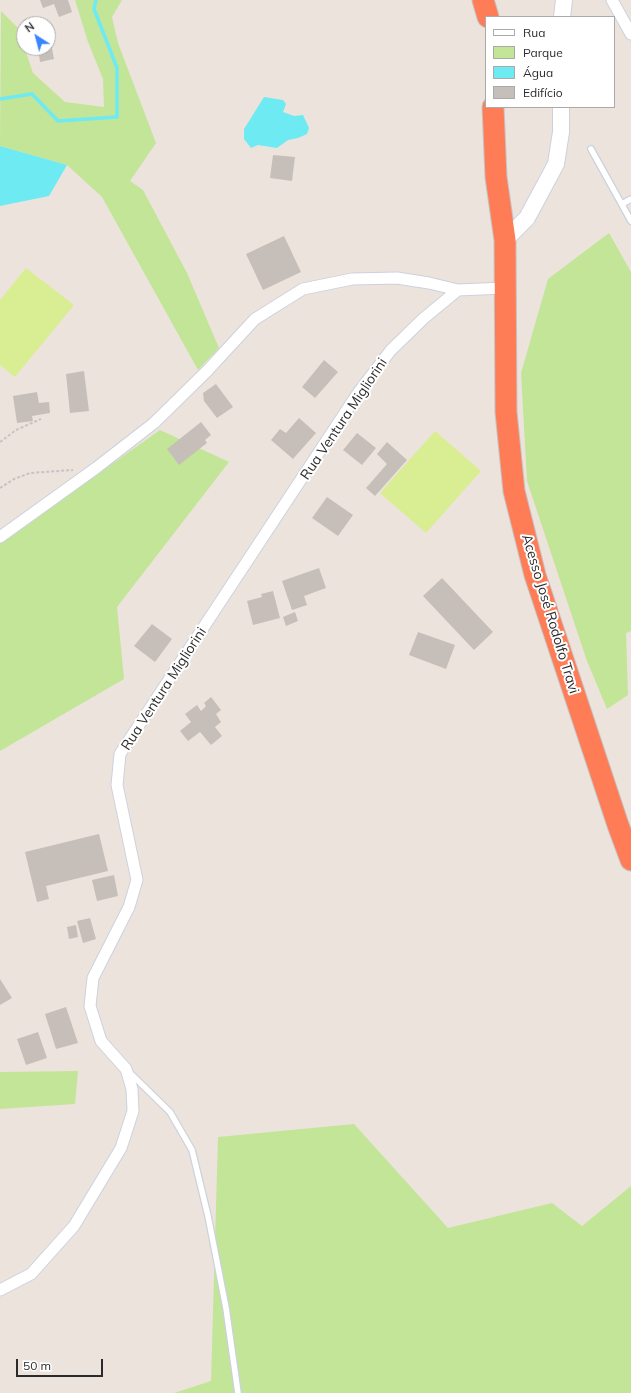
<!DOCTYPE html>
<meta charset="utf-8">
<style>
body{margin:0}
#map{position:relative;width:631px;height:1393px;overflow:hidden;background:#ede3dd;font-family:Mulish,sans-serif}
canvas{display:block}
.legend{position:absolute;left:485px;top:16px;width:130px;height:92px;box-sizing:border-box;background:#fff;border:1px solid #aaa;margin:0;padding:5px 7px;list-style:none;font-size:12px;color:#2b2b2b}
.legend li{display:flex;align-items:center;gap:8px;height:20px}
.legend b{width:20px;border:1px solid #aaa}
.north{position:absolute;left:16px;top:16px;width:40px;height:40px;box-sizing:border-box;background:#fff;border:1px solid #aaa;border-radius:50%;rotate:324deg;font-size:11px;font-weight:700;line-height:16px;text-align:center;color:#2b2b2b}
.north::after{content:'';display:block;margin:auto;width:14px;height:18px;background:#3886ff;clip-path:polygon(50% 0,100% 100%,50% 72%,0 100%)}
.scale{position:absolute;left:16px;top:1359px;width:87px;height:18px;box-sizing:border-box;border:2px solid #2b2b2b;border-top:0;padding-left:5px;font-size:12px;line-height:14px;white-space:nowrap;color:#2b2b2b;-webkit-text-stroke:3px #fff;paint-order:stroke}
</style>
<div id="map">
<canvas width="631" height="1393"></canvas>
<ul class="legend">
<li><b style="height:5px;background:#fff"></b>Rua</li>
<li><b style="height:11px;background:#c2e598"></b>Parque</li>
<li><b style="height:11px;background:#6deaf2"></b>Água</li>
<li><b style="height:11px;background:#c6beb8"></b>Edifício</li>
</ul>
<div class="north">N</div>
<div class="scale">50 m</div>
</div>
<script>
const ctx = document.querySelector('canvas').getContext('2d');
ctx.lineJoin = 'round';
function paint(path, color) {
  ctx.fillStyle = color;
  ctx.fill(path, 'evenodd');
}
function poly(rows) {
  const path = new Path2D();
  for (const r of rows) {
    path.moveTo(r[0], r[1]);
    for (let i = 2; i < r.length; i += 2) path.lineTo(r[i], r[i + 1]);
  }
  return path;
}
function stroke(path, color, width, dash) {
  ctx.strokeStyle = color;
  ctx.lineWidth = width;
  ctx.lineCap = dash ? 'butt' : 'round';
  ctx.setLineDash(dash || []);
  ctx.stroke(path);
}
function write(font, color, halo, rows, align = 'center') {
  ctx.font = font + ' Mulish,sans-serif';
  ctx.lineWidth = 4;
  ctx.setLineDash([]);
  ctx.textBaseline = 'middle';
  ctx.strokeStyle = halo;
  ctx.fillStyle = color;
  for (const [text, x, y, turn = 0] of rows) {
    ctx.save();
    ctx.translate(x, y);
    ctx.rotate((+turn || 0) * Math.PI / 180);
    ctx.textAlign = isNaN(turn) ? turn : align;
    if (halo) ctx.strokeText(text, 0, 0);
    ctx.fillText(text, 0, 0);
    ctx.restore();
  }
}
const green = poly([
 [75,0,122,0,112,17,118,43,156,143,130,181,143,190,187,273,219,348,198,370,102,197,67,165,0,146,1,11,18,28,33,73,65,102,104,107,103,79,88,42],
 [609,233,631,272,631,631,626,633,628,695,607,709,587,661,527,481,521,373,548,279],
 [160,430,229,462,117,607,124,679,0,751,0,543],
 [78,1071,75,1104,0,1109,0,1072],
 [354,1124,448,1228,552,1203,582,1226,631,1186,631,1393,174,1393,211,1381,218,1137]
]);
const pitch = poly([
 [26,268,74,305,15,377,0,365,0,300],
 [435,431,481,471,426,533,380,493]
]);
const water = poly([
 [264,97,283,100,286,104,283,112,294,116,303,115,309,128,307,134,298,138,288,140,277,148,258,145,251,148,244,139,244,129],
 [0,146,67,165,49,196,0,206]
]);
const stream = poly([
 [0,99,32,94,58,121,117,117,117,68,94,9,96,0]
]);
const building = poly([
 [40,0,68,0,72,12,59,17,54,4,43,8],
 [51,43,54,59,40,62,38,48,48,48,48,44],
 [273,155,295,157,292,181,270,178],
 [284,236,301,272,263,290,246,254],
 [324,360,338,372,315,398,302,387],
 [84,371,89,411,70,413,66,374],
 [216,384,233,407,217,418,204,401,203,393],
 [37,392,39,403,49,402,50,413,32,416,33,421,17,423,13,396],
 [299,418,316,433,293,459,271,440,280,429,286,433],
 [201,422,211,435,205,440,207,443,179,465,167,449],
 [357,433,376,448,362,465,343,450],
 [387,442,407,460,375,496,366,488,387,464,377,454],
 [327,497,353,515,338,536,312,518],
 [319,568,326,588,304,596,307,605,292,610,282,581],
 [442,578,493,632,474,650,423,596],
 [273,591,280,618,253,625,247,601,262,597,261,594],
 [295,612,298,621,286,626,283,617],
 [152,624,172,639,155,662,134,646],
 [418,632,455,645,446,669,409,655],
 [211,697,221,710,216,714,221,722,215,727,222,736,211,745,200,732,188,741,180,731,191,722,185,714,197,705,201,711,206,706,204,703],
 [99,834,108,871,46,886,49,899,37,902,25,852],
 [114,875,118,896,97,901,92,880],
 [90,918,96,939,83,943,77,921],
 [76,925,78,937,69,939,67,927],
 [0,979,12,998,0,1005],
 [66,1007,78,1043,56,1049,45,1014],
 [38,1032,47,1058,26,1065,17,1039]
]);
const path = poly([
 [0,442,16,430,41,419],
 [0,488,14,479,30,473,73,470]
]);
const lane = poly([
 [591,149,631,221],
 [622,204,631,199],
 [129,1072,170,1112,192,1150,208,1216,226,1308,238,1393]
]);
const street = poly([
 [612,0,631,34],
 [0,537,96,468,154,423,207,371,255,319,303,289,352,279,397,278,429,283,458,290],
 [0,1290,31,1274,74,1226,121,1148,133,1111,132,1089,126,1069,101,1041,90,1006,93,978,129,907,137,880,117,785,120,754,358,393,391,350,424,318,458,290,505,288]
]);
const secondary = poly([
 [562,17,564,0],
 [505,240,527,218,556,164,561,132,561,107]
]);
const highway = poly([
 [483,0,488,17],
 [493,107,496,177,505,240,506,412,514,491,535,575,618,825,631,860]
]);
const streetNames = [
 ["Rua Ventura Migliorini",344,419,-56],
 ["Acesso José Rodolfo Travi",550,614,73],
 ["Rua Ventura Migliorini",164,689,-57]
];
paint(green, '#c2e598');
paint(pitch, '#d9ed93');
paint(water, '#6deaf2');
stroke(stream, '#6deaf2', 3.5);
paint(building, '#c6beb8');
stroke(lane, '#cbd2dd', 8);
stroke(street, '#cbd2dd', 13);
stroke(secondary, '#cbd2dd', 18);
stroke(highway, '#c4c4c4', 23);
stroke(path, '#c4c4c4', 2, [3, 2]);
stroke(lane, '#fff', 5.5);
stroke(street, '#fff', 11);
stroke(secondary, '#fff', 16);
stroke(highway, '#ff7d56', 21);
write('14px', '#2b2b2b', '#fff', streetNames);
</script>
